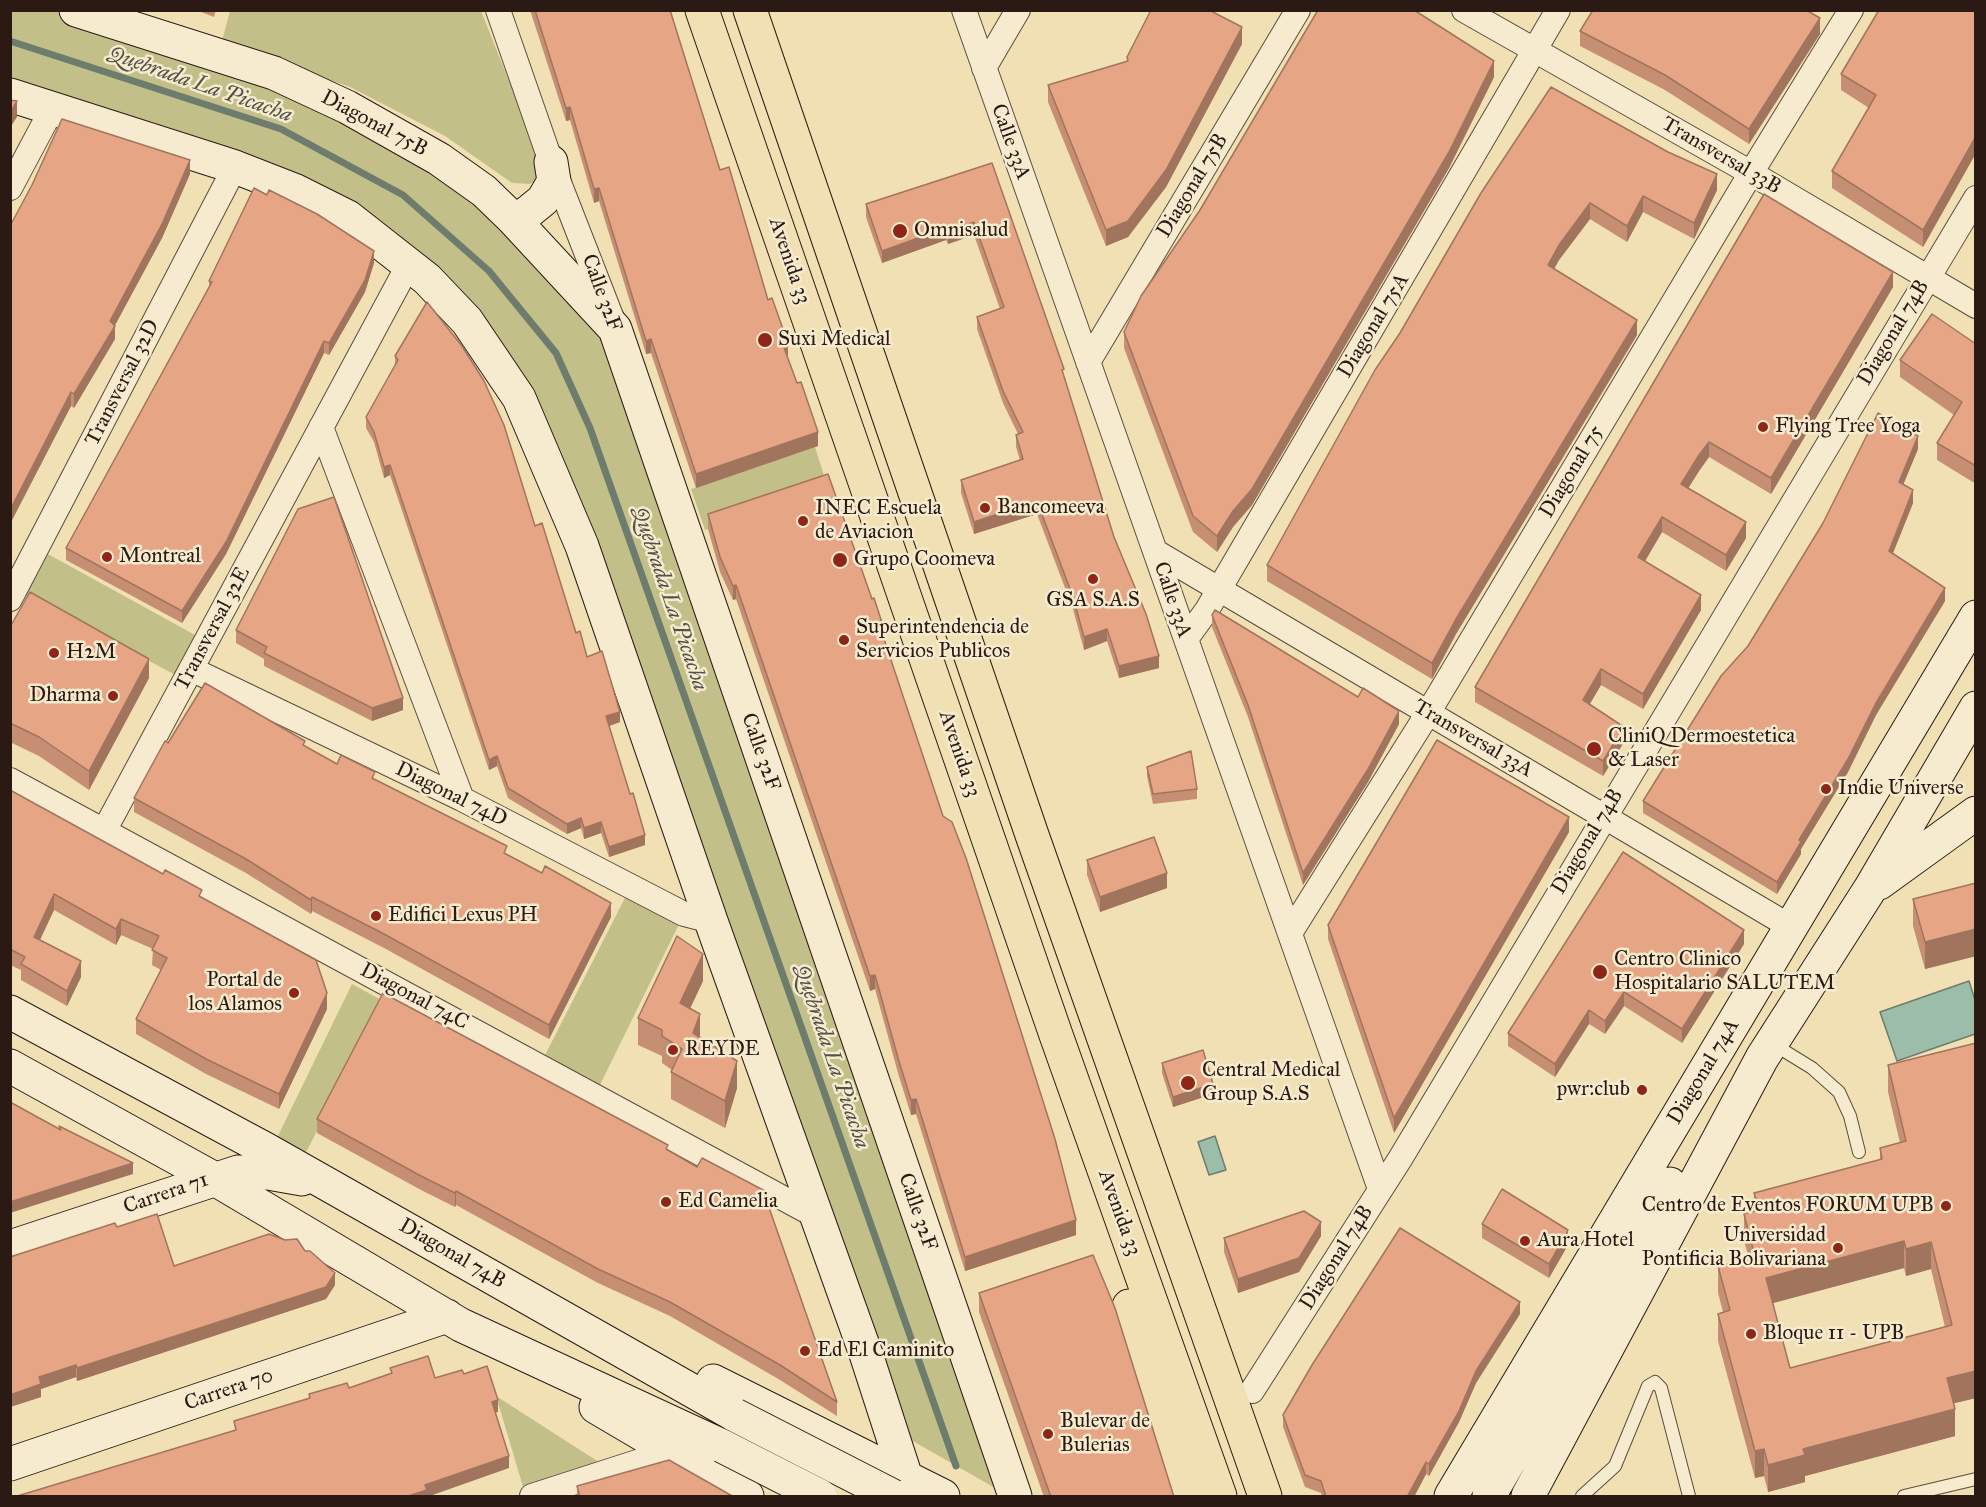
<!DOCTYPE html>
<style>
body{margin:0}
#map{position:relative;width:1986px;height:1507px;overflow:hidden;background:#f1e0b4;font-family:"IM FELL Great Primer",serif}
canvas{display:block}
.frame{position:absolute;inset:0;border:12px solid #2b1a14;pointer-events:none}
</style>
<div id="map">
<canvas width="1986" height="1507"></canvas>
<div class="frame"></div>
</div>
<script>
const ctx = document.querySelector('canvas').getContext('2d');
ctx.lineJoin = 'round';
function paint(path, color) {
  ctx.fillStyle = color;
  ctx.fill(path, 'evenodd');
}
function poly(rows) {
  const path = new Path2D();
  for (const r of rows) {
    path.moveTo(r[0], r[1]);
    for (let i = 2; i < r.length; i += 2) path.lineTo(r[i], r[i + 1]);
  }
  return path;
}
function stroke(path, color, width, dash) {
  ctx.strokeStyle = color;
  ctx.lineWidth = width;
  ctx.lineCap = dash ? 'butt' : 'round';
  ctx.setLineDash(dash || []);
  ctx.stroke(path);
}
function write(font, color, halo, rows, align = 'center') {
  ctx.font = font + ' "IM FELL Great Primer",serif';
  ctx.lineWidth = 5;
  ctx.setLineDash([]);
  ctx.textBaseline = 'middle';
  ctx.strokeStyle = halo;
  ctx.fillStyle = color;
  for (const [text, x, y, turn = 0] of rows) {
    ctx.save();
    ctx.translate(x, y);
    ctx.rotate((+turn || 0) * Math.PI / 180);
    ctx.textAlign = isNaN(turn) ? turn : align;
    if (halo) ctx.strokeText(text, 0, 0);
    ctx.fillText(text, 0, 0);
    ctx.restore();
  }
}
const green = poly([
 [11,11,75,11,274,73,439,159,615,329,1009,1496,890,1428,519,398,348,217,11,95],
 [230,11,481,11,545,171,541,178,530,184,512,183,445,136,350,87,222,41],
 [815,447,828,488,705,530,691,489],
 [37,548,206,641,185,680,15,590],
 [631,886,684,914,595,1095,540,1065],
 [352,984,385,1002,305,1154,272,1148],
 [496,1396,602,1464,524,1490]
]);
const water = poly([
 [1969,981,1975,1000,1975,1034,1897,1061,1880,1012,1969,981],
 [1215,1136,1226,1170,1209,1175,1198,1142,1215,1136]
]);
const stream = poly([
 [10,41,281,129,403,195,489,271,556,353,590,428,956,1466]
]);
const lane = poly([
 [1773,1044,1812,1068,1839,1092,1850,1116,1859,1152],
 [1582,1496,1615,1466,1648,1386,1655,1382,1661,1388,1689,1496],
 [1904,1496,1976,1479]
]);
const street = poly([
 [498,10,551,162,613,321],
 [964,10,1380,1189],
 [1464,10,1751,173,1976,306],
 [984,68,1018,10],
 [10,188,52,109],
 [1088,362,1298,10],
 [321,427,462,799],
 [1156,552,1791,927],
 [10,599,235,167],
 [1186,639,1207,610,1558,10],
 [191,669,462,799,684,914,711,921],
 [10,780,816,1216],
 [104,831,409,264],
 [1290,933,1428,713,1751,173,1851,10],
 [1252,1391,1400,1159,1976,198],
 [532,1496,668,1452]
]);
const secondary = poly([
 [76,10,274,73,347,107,439,159,484,191,514,220,615,329,1015,1496],
 [10,95,235,167,294,190,348,217,427,279,467,321,519,398,582,546,711,921,866,1354,912,1496],
 [514,220,527,213,543,200,554,181,551,162],
 [1879,883,1976,813],
 [10,1012,267,1150,735,1415],
 [10,1066,213,1178,461,1325,722,1446],
 [10,1247,238,1172,268,1173,302,1179],
 [713,1381,943,1496],
 [596,1407,747,1496],
 [10,1464,447,1316],
 [1451,1496,1976,617],
 [1489,1496,1670,1184],
 [1528,1496,1762,1058,1870,889,1976,708]
]);
const primary = poly([
 [702,10,1056,1035,1220,1496],
 [750,10,1032,835,1265,1496],
 [1129,1306,1190,1496]
]);
const secondaryBridge = poly([
 [735,1415,893,1496],
 [722,1446,820,1496]
]);
const wall = poly([
 [196,10,216,10,214,17],
 [530,10,670,10,720,170,768,300,818,446,696,488,651,353,646,354,599,201,594,203,570,120,566,121],
 [1976,10,1976,153,1923,247,1832,188,1832,171,1869,108,1841,90,1841,74],
 [1580,31,1820,34,1749,144,1665,90,1580,46],
 [1242,44,1166,187,1128,237,1106,246,1048,102,1048,85,1127,61,1127,57],
 [1494,77,1449,168,1252,505,1233,527,1217,552,1193,532,1124,348,1124,332],
 [992,163,1064,379,1114,537,1159,668,1119,678,1107,641,1084,650,1073,609,1037,514,974,534,961,493,961,480,1020,460,1016,447,1016,435,1018,434,1003,403,977,329,977,317,1000,309,974,235,948,244,946,240,882,263,866,217,866,204],
 [190,174,162,238,115,325,115,339,74,408,71,406,10,524,10,226],
 [1717,190,1694,239,1643,212,1627,242,1590,219,1559,260,1554,269,1637,335,1456,634,1432,679,1267,581,1267,565,1481,193],
 [1764,194,1893,287,1771,494,1709,457,1699,471,1688,488,1746,538,1726,571,1662,532,1645,561,1701,610,1643,709,1601,685,1590,704,1624,742,1603,776,1475,702,1475,687],
 [374,263,365,292,329,355,324,353,226,554,182,623,66,560,66,548,209,286,209,281],
 [1976,344,1976,484,1937,460,1937,443,1954,415,1900,377,1900,360],
 [395,356,535,526,576,633,620,722,609,726,645,845,609,857,601,833,584,839,581,828,567,834,508,798,497,766,489,770,390,475,384,478,374,442,366,428,366,417,395,366],
 [1918,449,1903,484,1913,503,1893,553,1945,601,1876,715,1848,772,1801,849,1801,854,1777,894,1643,813,1643,801,1748,646],
 [708,514,886,644,1076,1235,965,1271,916,1114,911,1115,898,1073,875,989,870,991,736,599,733,600,720,572,708,529],
 [1212,615,1399,724,1368,782,1303,885,1248,717,1212,627],
 [10,627,149,678,89,790,39,756,10,742],
 [236,630,403,710,372,721,264,666,264,659,236,643],
 [168,743,305,747,337,764,375,780,507,854,611,917,549,1039,384,948,312,911,311,914,246,873,134,812,134,798],
 [1147,767,1197,789,1197,799,1153,804,1147,776],
 [10,790,202,898,327,1009,279,1109,206,1074,136,1034,136,1019,161,970,152,965,153,949,121,935,116,945,54,910,40,940,81,977,67,1006,21,980,21,970,10,965],
 [1569,832,1394,1133,1328,939,1328,925],
 [1087,860,1167,888,1100,912,1087,875],
 [1976,883,1976,956,1925,969,1913,926,1913,899],
 [1744,944,1682,1043,1624,1006,1605,1034,1589,1024,1555,1077,1508,1046,1508,1033],
 [703,981,690,1008,700,1038,737,1088,725,1128,671,1099,671,1072,672,1070,662,1063,662,1056,638,1045,638,1018],
 [1976,1043,1976,1398,1954,1403,1955,1436,1805,1476,1805,1482,1768,1492,1764,1476,1755,1478,1718,1341,1718,1314,1723,1312,1718,1293,1718,1266,1749,1258,1744,1241,1744,1214,1754,1212,1754,1193,1880,1160,1880,1148,1900,1143,1888,1092,1888,1065],
 [1904,1268,1906,1276,1931,1269,1945,1327,1790,1368,1772,1303],
 [1162,1063,1213,1094,1173,1107,1162,1073],
 [317,1119,668,1150,697,1167,767,1201,837,1402,837,1416,780,1380,670,1316,598,1283,456,1205,455,1207,421,1190,317,1133],
 [1482,1224,1568,1245,1549,1278,1482,1238],
 [117,1227,174,1266,305,1251,335,1285,326,1299,77,1381,76,1377,41,1389,41,1397,10,1407,10,1257],
 [1321,1236,1299,1272,1238,1293,1224,1252,1224,1238],
 [979,1293,1174,1497,1044,1497,979,1312],
 [1520,1314,1476,1383,1459,1422,1429,1476,1426,1474,1414,1497,1322,1497,1321,1493,1305,1487,1283,1427,1283,1415],
 [577,1486,734,1497,577,1497]
]);
const shadedWall = poly([
 [1820,18,1820,34,1749,144,1749,129],
 [1242,27,1242,44,1166,187,1128,237,1106,246,1106,230],
 [1494,61,1494,77,1449,168,1252,505,1233,527,1217,552,1217,536],
 [17,101,17,117,10,128,10,113],
 [570,107,570,120,566,121,566,108],
 [1976,136,1976,153,1923,247,1923,230],
 [190,160,190,174,162,238,113,329,115,326,115,339,74,408,74,394],
 [1717,174,1717,190,1694,239,1694,223],
 [599,188,599,201,594,203,594,189],
 [1643,196,1643,212,1627,242,1627,226],
 [1590,203,1590,219,1559,260,1548,280,1548,265,1559,245],
 [974,222,974,235,948,244,948,231],
 [946,228,946,240,882,263,882,251],
 [374,251,374,263,365,292,329,355,329,343],
 [1893,272,1893,287,1771,494,1771,478],
 [1637,320,1637,335,1456,634,1432,679,1432,663,1456,619],
 [651,339,651,353,646,354,646,341],
 [324,341,324,353,226,554,182,623,182,611],
 [788,343,788,357,783,345],
 [71,392,71,406,10,524,10,510],
 [818,432,818,446,696,488,696,474],
 [1918,436,1918,449,1899,495,1899,482],
 [1709,442,1709,457,1699,471,1681,500,1681,484,1699,455],
 [390,465,390,475,384,478,384,467],
 [1913,490,1913,503,1889,563,1889,551],
 [1037,501,1037,514,974,534,974,522],
 [1662,517,1662,532,1638,573,1638,557],
 [1746,522,1746,538,1726,571,1726,555],
 [736,585,736,599,733,600,733,586],
 [1945,588,1945,601,1876,715,1848,772,1801,849,1801,854,1777,894,1777,882,1799,840,1876,703],
 [1701,595,1701,610,1643,709,1643,694],
 [1107,629,1107,641,1084,650,1084,637],
 [1159,656,1159,668,1119,678,1119,666],
 [149,659,149,678,89,790,89,771],
 [1601,669,1601,685,1583,715,1583,700],
 [403,698,403,710,372,721,372,708],
 [1399,711,1399,724,1368,782,1303,885,1303,873],
 [620,712,620,722,606,727,606,716],
 [1624,727,1624,742,1603,776,1603,761],
 [497,756,497,766,489,770,489,760],
 [1569,817,1569,832,1394,1133,1394,1118],
 [581,818,581,828,567,834,567,824],
 [601,822,601,833,584,839,584,828],
 [645,835,645,845,609,857,609,847],
 [1167,873,1167,888,1100,912,1100,897],
 [54,894,54,910,34,952,34,937],
 [312,897,312,911,311,914,311,900],
 [611,903,611,917,549,1039,549,1025],
 [121,919,121,935,116,945,116,929],
 [1976,929,1976,956,1925,969,1925,942],
 [1744,930,1744,944,1682,1043,1682,1029],
 [703,954,703,981,680,1030,680,1003],
 [81,961,81,977,67,1006,67,991],
 [875,975,875,989,870,991,870,976],
 [1624,992,1624,1006,1605,1034,1605,1021],
 [327,993,327,1009,279,1109,279,1094],
 [1589,1010,1589,1024,1555,1077,1555,1064],
 [700,1014,700,1041,693,1033],
 [737,1061,737,1088,725,1128,725,1101],
 [1213,1084,1213,1094,1173,1107,1173,1097],
 [916,1099,916,1114,911,1115,911,1100],
 [133,1163,133,1174,10,1213,10,1202],
 [456,1191,456,1205,455,1207,455,1193],
 [1076,1220,1076,1235,965,1271,965,1257],
 [1321,1222,1321,1236,1299,1272,1238,1293,1238,1279],
 [1568,1230,1568,1245,1549,1278,1549,1264],
 [1904,1241,1904,1268,1766,1305,1766,1278],
 [1931,1242,1931,1269,1906,1276,1906,1249],
 [335,1273,335,1285,326,1299,77,1381,77,1368],
 [1520,1302,1520,1314,1476,1383,1459,1422,1429,1476,1429,1464,1476,1371],
 [76,1365,76,1377,41,1389,41,1397,10,1407,10,1395,39,1377],
 [1976,1371,1976,1398,1947,1405,1947,1378],
 [498,1400,498,1412,492,1414,492,1402],
 [1955,1409,1955,1436,1805,1476,1805,1482,1768,1492,1768,1465,1803,1449],
 [1764,1449,1764,1476,1755,1478,1755,1451],
 [509,1456,509,1468,427,1497,405,1497,425,1485],
 [1426,1462,1426,1474,1414,1497,1407,1497]
]);
const building = poly([
 [535,10,670,10,720,170,729,167,768,300,772,298,788,343,783,345,797,383,801,382,818,432,696,474,651,339,646,341,599,188,594,189,570,107,566,108,535,10],
 [1151,10,1209,10,1242,27,1166,170,1128,221,1106,230,1048,85,1128,61,1127,57,1151,10],
 [1318,10,1414,10,1494,61,1449,152,1252,489,1233,511,1217,536,1193,516,1124,332,1141,296,1200,210,1318,10],
 [1593,10,1806,10,1820,18,1749,129,1665,75,1580,31,1593,10],
 [1879,10,1976,10,1976,136,1923,230,1832,171,1876,95,1841,74,1879,10],
 [1551,87,1668,152,1717,174,1694,223,1643,196,1627,226,1590,203,1559,245,1548,265,1637,320,1456,619,1432,663,1267,565,1375,370,1400,333,1481,193,1551,87],
 [10,100,17,101,10,113,10,100],
 [62,119,190,160,162,224,110,321,115,326,74,394,71,392,10,510,10,226,32,185,62,119],
 [992,163,1064,369,1062,370,1114,537,1146,614,1159,656,1119,666,1107,629,1084,637,1073,597,1037,501,974,522,961,480,1023,459,1016,435,1023,432,1003,391,977,317,1004,307,974,222,948,231,946,228,882,251,866,204,992,163],
 [254,188,267,195,269,190,317,214,374,251,365,280,329,343,324,341,226,542,182,611,66,548,212,282,209,281,254,188],
 [1764,194,1893,272,1771,478,1709,442,1699,455,1681,484,1746,522,1726,555,1662,517,1638,557,1701,595,1643,694,1601,669,1583,700,1624,727,1603,761,1475,687,1764,194],
 [427,302,462,346,484,381,504,425,535,526,542,523,576,633,580,631,587,657,602,651,620,712,606,716,630,794,633,793,645,835,609,847,601,822,584,828,581,818,567,824,508,788,497,756,489,760,390,465,384,467,374,432,366,417,398,360,395,356,427,302],
 [1932,314,1976,344,1976,466,1937,443,1962,402,1900,360,1932,314],
 [1878,413,1918,436,1899,482,1913,490,1889,551,1945,588,1876,703,1848,759,1799,840,1801,842,1777,882,1643,801,1721,676,1748,646,1823,523,1878,413],
 [828,474,872,599,874,598,886,635,883,636,943,816,952,822,966,858,1055,1139,1076,1220,965,1257,916,1099,911,1100,898,1058,875,975,870,976,736,585,733,586,720,557,708,514,828,474],
 [334,497,403,698,372,708,264,653,267,647,236,630,298,509,334,497],
 [30,592,149,659,89,771,39,737,10,723,10,627,30,592],
 [1215,610,1358,697,1363,688,1399,711,1368,769,1303,873,1248,705,1212,615,1215,610],
 [205,683,305,741,303,745,337,764,341,755,375,772,372,778,507,846,504,853,542,873,545,866,611,903,549,1025,384,934,312,897,311,900,246,859,134,798,165,741,168,743,205,683],
 [1437,740,1569,817,1394,1118,1328,925,1437,740],
 [1191,751,1197,789,1153,794,1147,767,1191,751],
 [10,790,163,874,165,870,202,890,199,896,316,960,327,993,279,1094,206,1059,136,1019,167,958,152,950,159,936,121,919,116,929,54,894,34,937,81,961,67,991,21,964,25,957,10,949,10,790],
 [1154,837,1167,873,1100,897,1087,860,1154,837],
 [1623,852,1744,930,1682,1029,1624,992,1605,1021,1589,1010,1555,1064,1508,1033,1623,852],
 [1976,883,1976,929,1925,942,1913,899,1976,883],
 [677,936,703,954,680,1003,700,1014,693,1033,737,1061,725,1101,671,1072,682,1049,662,1036,662,1030,638,1018,677,936],
 [383,993,668,1145,666,1149,697,1167,702,1158,767,1192,766,1199,837,1402,780,1365,670,1302,598,1269,456,1191,455,1193,421,1176,317,1119,383,993],
 [1976,1043,1976,1371,1947,1378,1955,1409,1803,1449,1805,1455,1768,1465,1764,1449,1755,1451,1718,1314,1730,1310,1718,1266,1755,1257,1744,1214,1759,1210,1754,1193,1882,1159,1880,1148,1906,1141,1888,1065,1976,1043],
 [1904,1241,1906,1249,1931,1242,1952,1325,1790,1368,1766,1278,1904,1241],
 [1203,1050,1213,1084,1173,1097,1162,1063,1203,1050],
 [10,1102,61,1130,59,1126,133,1163,10,1202,10,1102],
 [1502,1189,1568,1230,1549,1264,1482,1224,1502,1189],
 [1304,1211,1321,1222,1299,1258,1238,1279,1224,1238,1304,1211],
 [157,1214,174,1266,269,1234,285,1240,297,1239,305,1251,310,1251,335,1273,326,1287,77,1368,76,1365,39,1377,41,1384,10,1395,10,1257,115,1223,117,1227,157,1214],
 [1400,1228,1520,1302,1476,1371,1459,1411,1429,1464,1426,1462,1407,1497,1326,1497,1321,1481,1305,1475,1283,1415,1312,1365,1400,1228],
 [1093,1255,1115,1308,1174,1497,1051,1497,979,1293,1093,1255],
 [428,1356,435,1378,462,1370,464,1374,487,1366,498,1400,492,1402,509,1456,425,1485,427,1490,405,1497,14,1497,236,1430,234,1421,310,1398,309,1394,347,1383,349,1388,392,1373,390,1368,428,1356],
 [669,1460,734,1497,580,1497,577,1486,669,1460]
]);
const markers = [
 [900,231,8,"#8f2418"],
 [765,340,8,"#8f2418"],
 [1763,427,6,"#8f2418"],
 [985,508,6,"#8f2418"],
 [803,521,6,"#8f2418"],
 [107,557,6,"#8f2418"],
 [840,560,8,"#8f2418"],
 [1093,579,6,"#8f2418"],
 [844,640,6,"#8f2418"],
 [54,653,6,"#8f2418"],
 [113,696,6,"#8f2418"],
 [1594,749,8,"#8f2418"],
 [1826,789,6,"#8f2418"],
 [376,916,6,"#8f2418"],
 [1600,972,8,"#8f2418"],
 [294,993,6,"#8f2418"],
 [673,1050,6,"#8f2418"],
 [1188,1083,8,"#8f2418"],
 [1642,1090,6,"#8f2418"],
 [666,1202,6,"#8f2418"],
 [1946,1206,6,"#8f2418"],
 [1525,1241,6,"#8f2418"],
 [1838,1248,6,"#8f2418"],
 [1751,1334,6,"#8f2418"],
 [805,1351,6,"#8f2418"],
 [1048,1434,6,"#8f2418"]
];
const streetNames = [
 ["Diagonal 75B",374,124,28],
 ["Calle 33A",1010,142,70],
 ["Transversal 33B",1721,156,30],
 ["Diagonal 75B",1193,186,-59],
 ["Avenida 33",789,261,71],
 ["Calle 32F",601,293,70],
 ["Diagonal 75A",1374,326,-59],
 ["Diagonal 74B",1894,333,-59],
 ["Transversal 32D",123,383,-63],
 ["Diagonal 75",1572,472,-59],
 ["Calle 33A",1172,600,71],
 ["Transversal 32E",213,629,-62],
 ["Transversal 33A",1473,739,30],
 ["Calle 32F",760,752,71],
 ["Avenida 33",959,754,71],
 ["Diagonal 74D",451,795,26],
 ["Diagonal 74B",1588,842,-59],
 ["Diagonal 74C",414,997,28],
 ["Diagonal 74A",1704,1072,-59],
 ["Carrera 71",166,1194,-19],
 ["Calle 32F",917,1212,71],
 ["Avenida 33",1119,1213,70],
 ["Diagonal 74B",452,1254,30],
 ["Diagonal 74B",1337,1258,-58],
 ["Carrera 70",229,1390,-19]
];
const poiNames = [
 ["Omnisalud",914,231],
 ["Suxi Medical",778,340],
 ["Flying Tree Yoga",1775,427],
 ["Bancomeeva",997,508],
 ["INEC Escuela",815,509],
 ["de Aviacion",815,533],
 ["Montreal",119,557],
 ["Grupo Coomeva",854,560],
 ["GSA S.A.S",1093,601,"center"],
 ["Superintendencia de",856,628],
 ["Servicios Publicos",856,652],
 ["H2M",66,653],
 ["Dharma",101,696,"right"],
 ["CliniQ Dermoestetica",1608,737],
 ["& Laser",1608,761],
 ["Indie Universe",1838,789],
 ["Edifici Lexus PH",388,916],
 ["Centro Clinico",1614,960],
 ["Hospitalario SALUTEM",1614,984],
 ["Portal de",282,981,"right"],
 ["los Alamos",282,1005,"right"],
 ["REYDE",685,1050],
 ["Central Medical",1202,1071],
 ["Group S.A.S",1202,1095],
 ["pwr:club",1630,1090,"right"],
 ["Ed Camelia",678,1202],
 ["Centro de Eventos FORUM UPB",1934,1206,"right"],
 ["Universidad",1826,1236,"right"],
 ["Pontificia Bolivariana",1826,1260,"right"],
 ["Aura Hotel",1537,1241],
 ["Bloque 11 - UPB",1763,1334],
 ["Ed El Caminito",817,1351],
 ["Bulevar de",1060,1422],
 ["Bulerias",1060,1446]
];
const waterNames = [
 ["Quebrada La Picacha",200,85,19],
 ["Quebrada La Picacha",669,599,71],
 ["Quebrada La Picacha",831,1057,71]
];
paint(green, '#c2c088');
paint(water, '#9bbdaa');
stroke(water, '#6e7c6e', 1.5);
stroke(stream, '#6e7c6e', 7);
stroke(lane, '#5c4c3c', 14);
stroke(street, '#5c4c3c', 26);
stroke(secondary, '#2b1a14', 35);
stroke(primary, '#2b1a14', 35);
stroke(lane, '#f6ebce', 12);
stroke(street, '#f6ebce', 24);
stroke(secondary, '#f6ebce', 33);
stroke(primary, '#f1e0b4', 33);
stroke(secondaryBridge, '#2b1a14', 35, []);
stroke(secondaryBridge, '#f6ebce', 33);
paint(wall, '#c68f73');
paint(shadedWall, '#a1745e');
paint(building, '#e6a686');
stroke(building, '#a1745e', 1.5);
for (const [x, y, r, color] of markers) {
  const dot = new Path2D();
  dot.arc(x, y, r, 0, 2 * Math.PI);
  ctx.fillStyle = color;
  ctx.fill(dot);
  stroke(dot, '#f6ebce', 2);
}
write('21px', '#2b1a14', '#f6ebce', streetNames);
write('21px', '#2b1a14', '#f6ebce', poiNames, 'left');
write('italic 22px', '#525348', '#f6ebce', waterNames);
</script>
